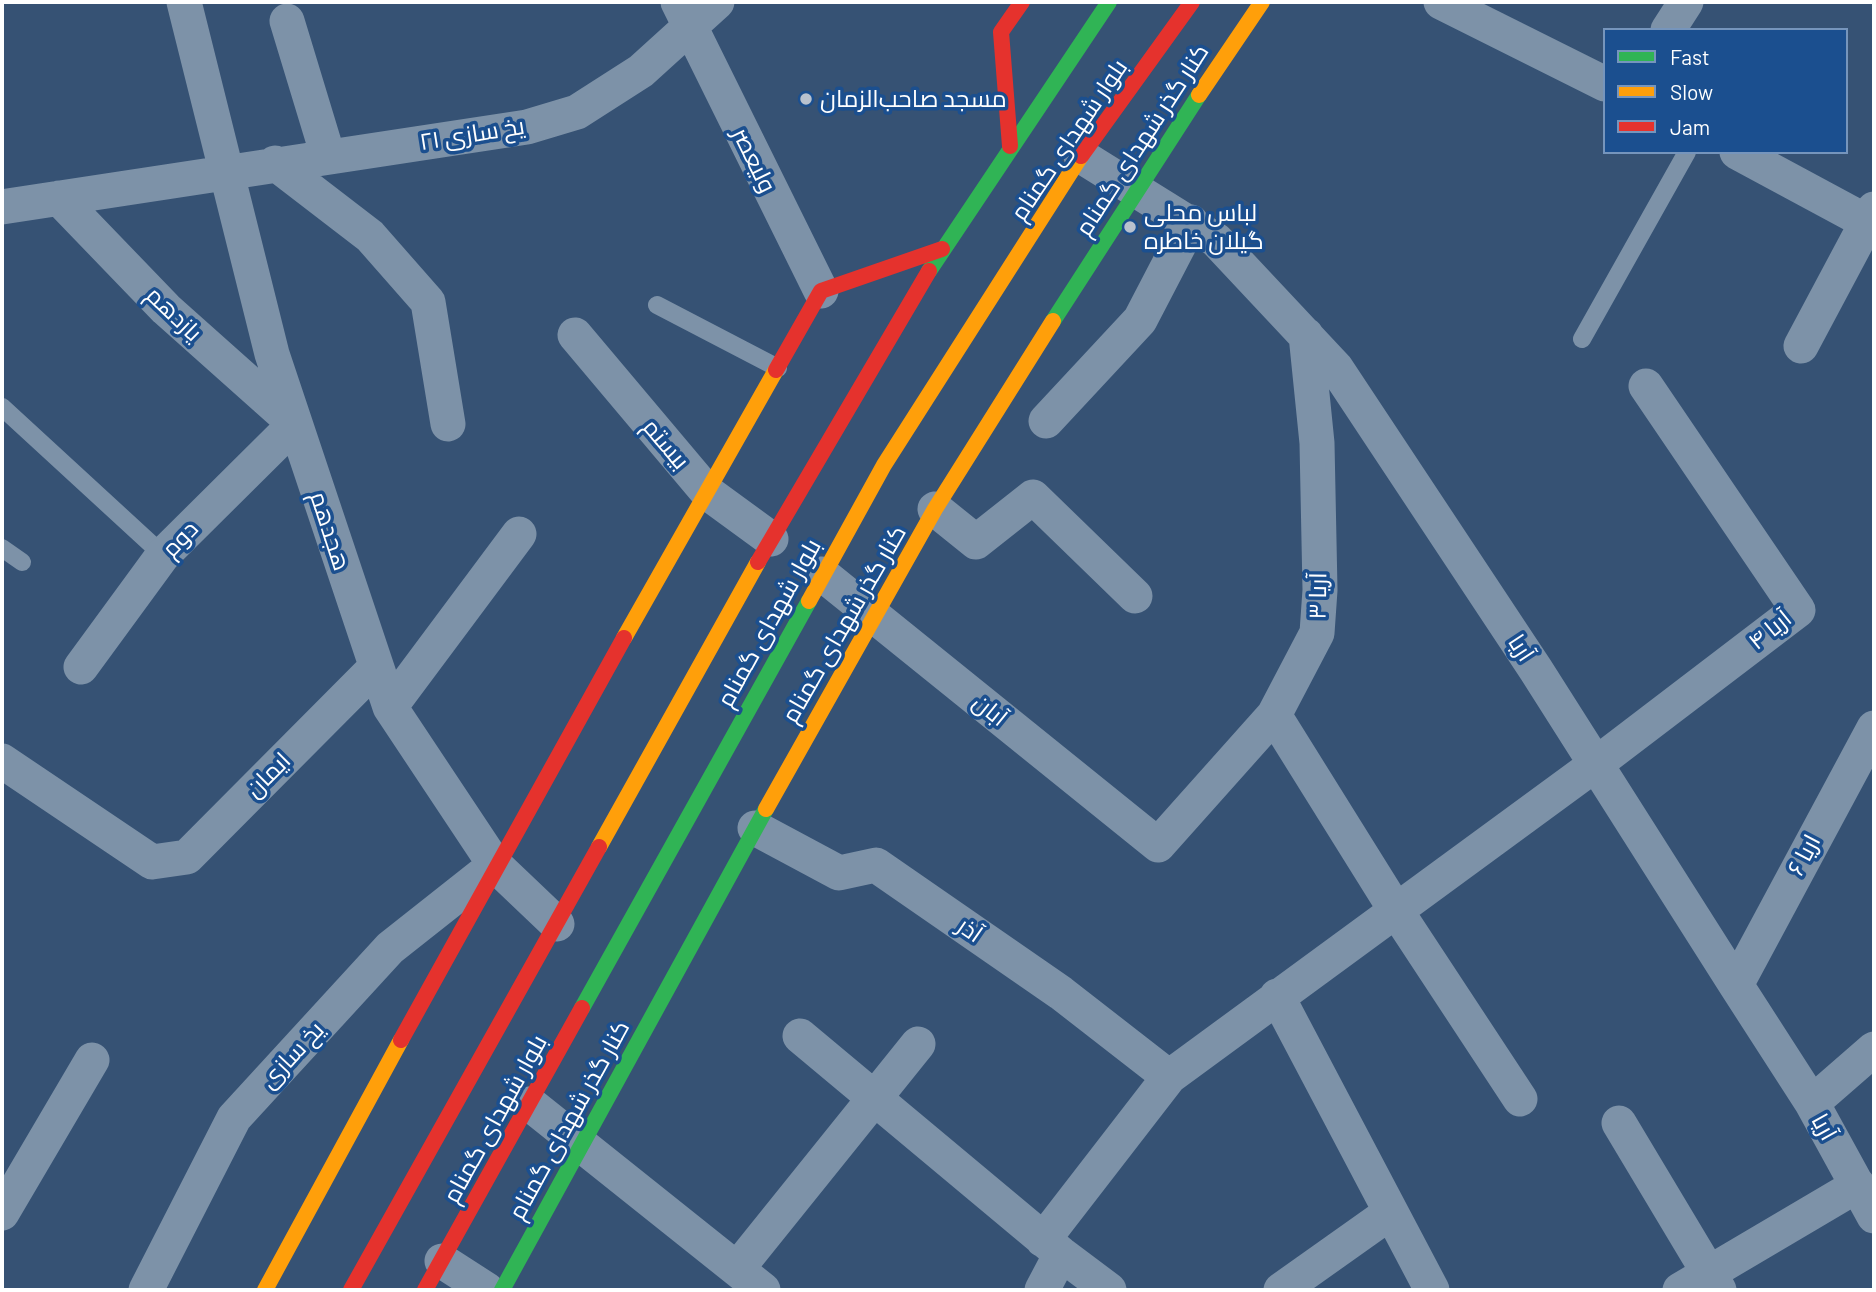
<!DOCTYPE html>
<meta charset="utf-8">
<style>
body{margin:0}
#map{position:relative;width:1876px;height:1292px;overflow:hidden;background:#365274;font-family:Barlow,sans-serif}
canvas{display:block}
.frame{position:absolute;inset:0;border:4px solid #fff;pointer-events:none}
.legend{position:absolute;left:1603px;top:28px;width:245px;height:126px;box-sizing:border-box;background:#1b4f8f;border:2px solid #7695bc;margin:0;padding:9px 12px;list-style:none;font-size:21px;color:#fff}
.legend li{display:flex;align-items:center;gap:14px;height:35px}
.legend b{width:35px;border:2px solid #7695bc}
</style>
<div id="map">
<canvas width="1876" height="1292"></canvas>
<div class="frame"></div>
<ul class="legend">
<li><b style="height:9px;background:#30b455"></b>Fast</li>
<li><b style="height:9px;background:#ff9f0a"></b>Slow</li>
<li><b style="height:9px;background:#e5322d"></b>Jam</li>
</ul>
</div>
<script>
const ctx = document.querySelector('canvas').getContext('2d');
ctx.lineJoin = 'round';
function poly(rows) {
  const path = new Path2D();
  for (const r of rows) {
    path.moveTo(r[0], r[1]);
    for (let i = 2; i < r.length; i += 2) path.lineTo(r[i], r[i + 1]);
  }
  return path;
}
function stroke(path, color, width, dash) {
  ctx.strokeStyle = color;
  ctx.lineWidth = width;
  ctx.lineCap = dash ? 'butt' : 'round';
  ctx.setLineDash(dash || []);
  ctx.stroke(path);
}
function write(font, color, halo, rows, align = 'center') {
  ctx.font = font + ' Barlow,Cairo,sans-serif';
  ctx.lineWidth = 7;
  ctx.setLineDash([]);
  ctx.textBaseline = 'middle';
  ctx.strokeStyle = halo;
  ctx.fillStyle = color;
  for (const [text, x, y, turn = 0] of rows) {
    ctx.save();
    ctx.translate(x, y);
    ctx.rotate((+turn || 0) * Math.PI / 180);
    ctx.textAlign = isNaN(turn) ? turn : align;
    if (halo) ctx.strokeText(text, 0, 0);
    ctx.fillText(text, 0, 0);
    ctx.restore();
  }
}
const lane = poly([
 [657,305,778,368],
 [1582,339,1687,152],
 [2,407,163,555],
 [2,548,22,562]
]);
const street = poly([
 [184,2,272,354,390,707,495,865,557,924],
 [678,2,821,291],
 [1441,2,1605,84],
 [287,21,328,156],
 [1668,30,1686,2],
 [1737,152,1867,222],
 [1081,156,1216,240,1336,368,1536,670,1736,985,1812,1103,1874,1216],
 [275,163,370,236,428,302,448,424],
 [59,198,166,309,295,424,163,555,81,667],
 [2,207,527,127,577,112,641,71,717,2],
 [575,335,708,493,771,539],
 [1801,346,1874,209],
 [1046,421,1140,320,1191,222],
 [935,509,976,542,1033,497,1135,596],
 [822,574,1158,845,1274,715,1317,633,1320,590,1317,443,1306,335],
 [390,707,519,534],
 [1274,715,1395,909,1520,1099],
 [2,761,152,862,187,857,375,668],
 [755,828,839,873,876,865,1061,993,1169,1077],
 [1736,985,1874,728],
 [1277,996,1432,1290],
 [800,1036,1061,1254,1109,1290],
 [1812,1103,1874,1049],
 [530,1104,763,1290],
 [1619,1123,1719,1290],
 [2,1213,92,1060],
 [1043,1240,1169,1077,1596,764,1798,610,1646,386],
 [442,1261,487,1290],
 [737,1269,918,1044],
 [146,1290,234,1118,390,948,495,865],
 [1042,1290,1061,1254],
 [1281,1290,1391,1212],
 [1680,1290,1858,1185]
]);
const fast = poly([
 [929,271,1109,2],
 [1053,321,1199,95],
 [582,1008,809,601],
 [502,1290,766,809]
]);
const slow = poly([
 [1199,95,1262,2],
 [809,601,884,465,1081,156],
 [624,638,776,370],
 [766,809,935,509,1053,321],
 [599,847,758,562],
 [265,1290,401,1040]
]);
const jam = poly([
 [1010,146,1001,32,1022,2],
 [1081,156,1192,2],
 [776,370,821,291,942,249],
 [758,562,929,271],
 [401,1040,624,638],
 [351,1290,599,847],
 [425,1290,582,1008]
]);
const markers = [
 [806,99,7,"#b9c2ce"],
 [1130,227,7,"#b9c2ce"]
];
const poiNames = [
 ["مسجد صاحب‌الزمان",820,99],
 ["لباس محلی",1144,213],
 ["گیلان خاطره",1144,241]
];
const streetNames = [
 ["یخ سازی ۲۱",472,134,-9],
 ["بلوار شهدای گمنام",1069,140,-56],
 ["کنار گذر شهدای گمنام",1142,140,-57],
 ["ولیعصر",754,160,64],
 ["یازدهم",174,314,44],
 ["بیستم",666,444,50],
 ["هجدهم",330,531,72],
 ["دوم",180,539,-46],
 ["آریا ۳",1318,596,-89],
 ["بلوار شهدای گمنام",769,623,-61],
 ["کنار گذر شهدای گمنام",844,624,-60],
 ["آریا ۴",1770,630,-39],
 ["آریا",1521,648,57],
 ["آبان",990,710,39],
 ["ایمان",268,775,-45],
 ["اریا ۶",1804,855,-62],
 ["آذر",970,930,35],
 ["یخ سازی",292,1055,-47],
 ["بلوار شهدای گمنام",495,1119,-61],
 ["کنار گذر شهدای گمنام",569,1120,-61],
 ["آریا",1824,1127,61]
];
stroke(lane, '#7d92a8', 18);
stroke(street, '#7d92a8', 35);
stroke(fast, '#30b455', 16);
stroke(slow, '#ff9f0a', 16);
stroke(jam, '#e5322d', 16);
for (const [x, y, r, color] of markers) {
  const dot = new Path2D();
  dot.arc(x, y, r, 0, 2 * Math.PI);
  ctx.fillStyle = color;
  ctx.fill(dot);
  stroke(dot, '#1b4f8f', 2.5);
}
write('24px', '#fff', '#1b4f8f', poiNames, 'left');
write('24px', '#fff', '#1b4f8f', streetNames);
</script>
